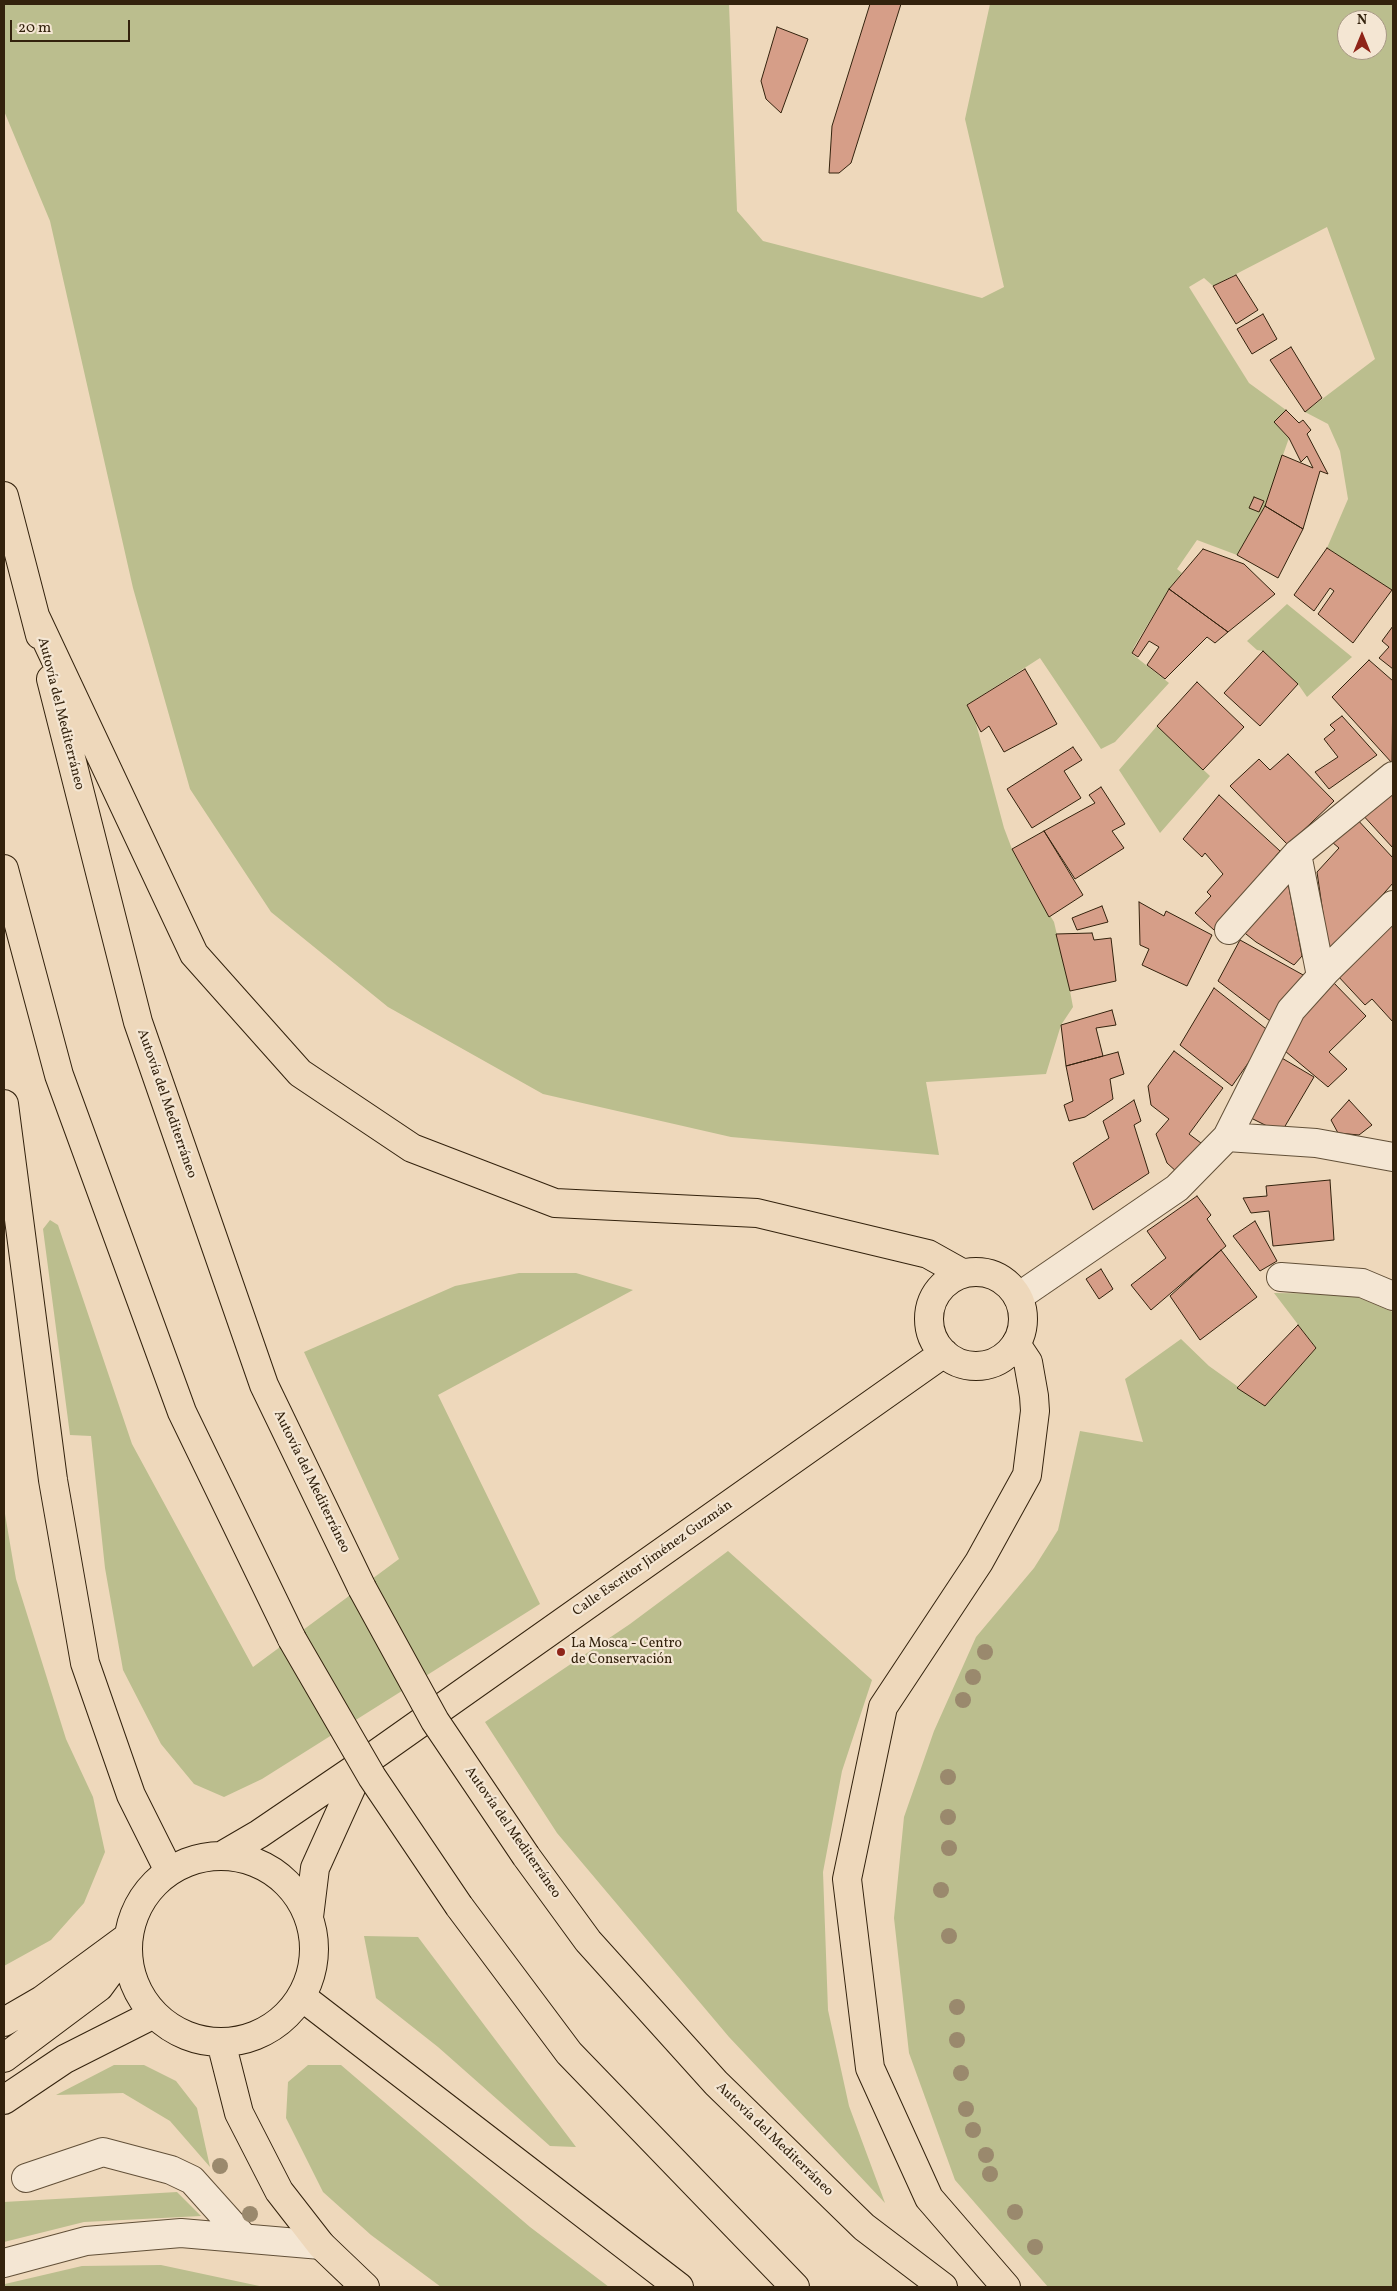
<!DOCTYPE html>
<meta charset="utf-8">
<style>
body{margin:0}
#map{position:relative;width:1397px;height:2291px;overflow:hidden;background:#eed8bb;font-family:Vollkorn,serif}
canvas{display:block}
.frame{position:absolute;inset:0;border:5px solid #33220d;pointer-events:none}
.north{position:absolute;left:1337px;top:10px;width:50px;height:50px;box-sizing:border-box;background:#f4e6d3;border:1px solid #a79884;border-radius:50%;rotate:0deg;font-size:14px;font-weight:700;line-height:20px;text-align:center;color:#33220d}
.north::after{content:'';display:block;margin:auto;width:18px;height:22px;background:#8f2418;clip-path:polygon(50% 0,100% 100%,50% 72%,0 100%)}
.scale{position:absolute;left:10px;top:20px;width:120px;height:22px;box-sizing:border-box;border:2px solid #33220d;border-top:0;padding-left:6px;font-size:15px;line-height:18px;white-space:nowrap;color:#33220d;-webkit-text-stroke:4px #f4e6d3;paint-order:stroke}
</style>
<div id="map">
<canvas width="1397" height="2291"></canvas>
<div class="frame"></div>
<div class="north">N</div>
<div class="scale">20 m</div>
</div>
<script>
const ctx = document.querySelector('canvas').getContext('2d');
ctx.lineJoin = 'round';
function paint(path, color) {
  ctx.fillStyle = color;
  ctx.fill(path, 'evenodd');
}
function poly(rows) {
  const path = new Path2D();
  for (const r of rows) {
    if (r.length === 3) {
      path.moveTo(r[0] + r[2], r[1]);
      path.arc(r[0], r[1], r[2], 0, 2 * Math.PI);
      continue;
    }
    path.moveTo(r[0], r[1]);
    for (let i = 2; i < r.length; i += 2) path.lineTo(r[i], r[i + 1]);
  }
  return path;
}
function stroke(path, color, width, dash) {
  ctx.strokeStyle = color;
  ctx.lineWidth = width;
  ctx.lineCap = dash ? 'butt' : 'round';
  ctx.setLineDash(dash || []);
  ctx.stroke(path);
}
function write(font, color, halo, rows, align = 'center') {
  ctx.font = font + ' Vollkorn,serif';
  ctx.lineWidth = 4.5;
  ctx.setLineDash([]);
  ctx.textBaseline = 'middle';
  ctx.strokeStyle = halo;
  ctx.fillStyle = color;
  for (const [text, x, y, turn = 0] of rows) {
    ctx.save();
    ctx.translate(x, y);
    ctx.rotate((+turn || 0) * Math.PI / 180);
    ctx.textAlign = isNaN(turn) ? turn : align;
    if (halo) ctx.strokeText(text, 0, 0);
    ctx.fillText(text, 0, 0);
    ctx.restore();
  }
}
const green = poly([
 [4,4,729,4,737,211,763,241,982,298,1004,287,965,119,990,4,1393,4,1393,591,1327,548,1348,499,1340,451,1328,424,1305,412,1375,359,1327,227,1213,286,1204,278,1189,287,1249,383,1286,410,1274,422,1289,438,1265,506,1237,555,1197,540,1177,569,1182,573,1169,589,1134,647,1132,654,1169,683,1115,742,1101,749,1040,658,967,705,975,720,1004,828,1012,849,1025,874,1054,922,1070,991,1073,1007,1061,1025,1046,1074,926,1082,939,1155,731,1137,543,1094,388,1007,271,912,190,789,133,588,50,221,4,111],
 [1347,20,1377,20,1377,50,1347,50],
 [1287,604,1352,657,1307,697,1298,684,1263,651,1257,650,1247,641],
 [1157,726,1210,776,1160,833,1119,770],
 [50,1220,58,1225,132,1444,253,1667,399,1559,304,1352,455,1286,519,1273,576,1273,633,1290,438,1395,540,1604,262,1779,224,1797,194,1784,161,1744,123,1670,105,1568,91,1436,70,1435,43,1229],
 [1274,1293,1350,1294,1393,1312,1393,2287,1048,2287,955,2180,909,2053,894,1918,904,1817,934,1731,976,1637,1034,1568,1058,1530,1080,1431,1143,1442,1125,1379,1181,1339,1209,1366,1265,1406,1316,1348],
 [4,1508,16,1579,66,1739,93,1797,105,1852,84,1903,51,1940,4,1966],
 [728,1551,872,1680,842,1771,823,1872,828,2010,849,2106,885,2203,729,2037,557,1833,485,1722,630,1624],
 [364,1936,418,1937,576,2147,550,2146,438,2047,376,1998],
 [114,2065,144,2065,176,2081,197,2108,210,2167,170,2121,123,2093,56,2095],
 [308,2065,341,2065,530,2227,609,2287,441,2287,371,2235,323,2192,286,2118,288,2082],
 [177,2192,201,2216,84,2222,4,2242,4,2202],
 [161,2265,264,2287,4,2287,5,2284,82,2266]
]);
const building = poly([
 [870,4,901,4,851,163,839,173,829,173,832,126,870,4],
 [777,27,808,39,781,113,766,99,761,81,777,27],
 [1236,275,1258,310,1236,324,1213,286,1236,275],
 [1263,314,1277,339,1252,354,1237,329,1263,314],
 [1291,347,1322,398,1305,412,1270,360,1291,347],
 [1286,410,1299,423,1303,420,1311,430,1307,434,1328,474,1320,471,1303,529,1265,506,1282,455,1313,468,1307,456,1301,462,1289,438,1274,422,1286,410],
 [1254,497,1264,501,1259,512,1249,508,1254,497],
 [1265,506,1303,529,1278,578,1237,555,1265,506],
 [1327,548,1392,590,1353,643,1318,614,1334,591,1330,588,1314,611,1294,595,1327,548],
 [1203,549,1244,564,1275,594,1228,632,1169,589,1203,549],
 [1169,589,1228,632,1215,643,1207,637,1165,679,1147,665,1159,647,1149,641,1138,657,1132,653,1169,589],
 [1393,626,1393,669,1379,658,1389,647,1382,641,1393,626],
 [1263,651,1298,684,1260,726,1224,693,1263,651],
 [1369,660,1393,681,1392,763,1332,697,1369,660],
 [1025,669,1057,724,1004,752,989,726,981,732,967,705,1025,669],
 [1197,682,1244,727,1203,770,1157,726,1197,682],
 [1342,716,1377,755,1329,789,1315,772,1338,757,1324,739,1335,730,1330,725,1342,716],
 [1073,747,1082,760,1064,771,1081,798,1032,828,1007,789,1073,747],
 [1288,754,1334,801,1288,845,1230,786,1259,759,1270,770,1288,754],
 [1393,784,1393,848,1360,812,1393,784],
 [1101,787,1125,824,1112,831,1124,848,1075,879,1044,831,1095,803,1089,795,1101,787],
 [1219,795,1280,851,1214,930,1195,913,1211,896,1207,892,1223,874,1205,853,1202,857,1183,839,1219,795],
 [1355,817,1393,858,1393,883,1329,955,1317,872,1339,848,1332,842,1355,817],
 [1044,831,1083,895,1049,917,1012,849,1044,831],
 [1287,877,1302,956,1294,965,1256,942,1241,930,1287,877],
 [1139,902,1164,916,1166,911,1212,935,1187,986,1142,965,1149,949,1140,945,1139,902],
 [1102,906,1108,922,1077,930,1072,918,1102,906],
 [1388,921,1393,926,1393,1022,1372,999,1365,1005,1337,975,1388,921],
 [1092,933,1094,940,1111,938,1116,981,1070,991,1056,934,1092,933],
 [1240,940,1305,976,1274,1024,1218,981,1240,940],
 [1331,980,1366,1016,1329,1052,1347,1069,1328,1087,1279,1046,1331,980],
 [1214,988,1270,1032,1232,1086,1180,1045,1214,988],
 [1112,1010,1116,1025,1096,1028,1103,1056,1066,1066,1061,1025,1112,1010],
 [1174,1051,1223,1088,1189,1134,1201,1143,1178,1173,1167,1163,1156,1134,1169,1119,1151,1105,1148,1086,1174,1051],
 [1118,1052,1124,1074,1110,1079,1113,1099,1085,1117,1069,1121,1064,1105,1073,1101,1066,1066,1118,1052],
 [1275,1054,1314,1077,1281,1133,1251,1118,1275,1054],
 [1134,1100,1141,1121,1134,1125,1149,1173,1093,1210,1073,1163,1109,1138,1103,1121,1134,1100],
 [1349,1100,1372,1125,1359,1135,1338,1133,1331,1120,1349,1100],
 [1330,1180,1334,1240,1273,1246,1269,1211,1251,1213,1243,1198,1267,1196,1266,1186,1330,1180],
 [1197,1196,1211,1215,1207,1219,1226,1246,1151,1310,1131,1285,1166,1258,1147,1231,1197,1196],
 [1255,1221,1277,1261,1260,1271,1233,1236,1255,1221],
 [1221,1250,1257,1297,1200,1340,1170,1296,1221,1250],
 [1101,1269,1113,1289,1099,1299,1086,1279,1101,1269],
 [1298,1325,1316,1348,1265,1406,1237,1388,1298,1325]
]);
const minor = poly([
 [1297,854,1321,976],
 [1229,930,1297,854,1393,776],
 [1227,1137,1291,1010,1327,970,1393,905],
 [1281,1277,1362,1283,1393,1296],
 [1018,1297,1177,1188,1227,1137,1316,1143,1393,1157],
 [26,2178,103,2152,171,2170,192,2180,244,2238],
 [4,2263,86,2241,181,2233,321,2245]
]);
const major = poly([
 [976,1319,47],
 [223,1855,259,1834,362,1764,944,1353],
 [221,1949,93],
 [309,1917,315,1868,362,1764],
 [4,2022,42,2000,125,1939],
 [221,2042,239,2113,279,2191,321,2245,365,2287],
 [4,2058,99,1987,127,1949],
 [4,2100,65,2059,154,2014]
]);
const highway = poly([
 [4,496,40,635],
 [36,618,194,954,300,1073,412,1148,555,1203,757,1213,928,1254,962,1273],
 [51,679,138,1022,264,1385,362,1588],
 [4,869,59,1075,182,1412,292,1639],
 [4,1104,53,1480,85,1663,131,1795,169,1871],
 [526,1856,588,1941,716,2083,864,2227,943,2287],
 [459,1906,569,2053,795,2287],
 [302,1997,679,2287],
 [1006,2287,929,2198,870,2068,847,1879,883,1707,979,1562,1027,1475,1035,1411,1034,1396,1028,1362,1016,1344]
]);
const highwayBridge = poly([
 [362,1588,435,1721,526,1856],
 [292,1639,372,1777,459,1906]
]);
const trees = [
 [985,1652],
 [973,1677],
 [963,1700],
 [948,1777],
 [948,1817],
 [949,1848],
 [941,1890],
 [949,1936],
 [957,2007],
 [957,2040],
 [961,2073],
 [966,2109],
 [973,2130],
 [986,2155],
 [220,2166],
 [990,2174],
 [1015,2212],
 [250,2214],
 [1035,2247]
];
const markers = [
 [561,1652,5,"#8f2418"]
];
const streetNames = [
 ["Autovía del Mediterráneo",60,714,76],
 ["Autovía del Mediterráneo",166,1104,71],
 ["Autovía del Mediterráneo",311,1482,64],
 ["Calle Escritor Jiménez Guzmán",653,1559,-35],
 ["Autovía del Mediterráneo",512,1833,55],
 ["Autovía del Mediterráneo",774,2140,44]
];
const poiNames = [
 ["La Mosca - Centro",571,1644],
 ["de Conservación",571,1660]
];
paint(green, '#bbbe8e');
paint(building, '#d69e88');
stroke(building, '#33220d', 1);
stroke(minor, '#625038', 30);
stroke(major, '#33220d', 30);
stroke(highway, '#33220d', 30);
stroke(minor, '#f4e6d3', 28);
stroke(major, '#eed8bb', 28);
stroke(highway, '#eed8bb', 28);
stroke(highwayBridge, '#33220d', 30, []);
stroke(highwayBridge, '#eed8bb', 28);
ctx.fillStyle = '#9a896d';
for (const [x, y] of trees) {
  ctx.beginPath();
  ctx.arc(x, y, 8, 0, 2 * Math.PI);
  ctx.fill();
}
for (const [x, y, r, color] of markers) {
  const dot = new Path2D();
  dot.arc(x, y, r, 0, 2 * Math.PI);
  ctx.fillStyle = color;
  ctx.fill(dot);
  stroke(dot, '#f4e6d3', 2);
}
write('14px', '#33220d', '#f4e6d3', streetNames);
write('14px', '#33220d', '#f4e6d3', poiNames, 'left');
</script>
